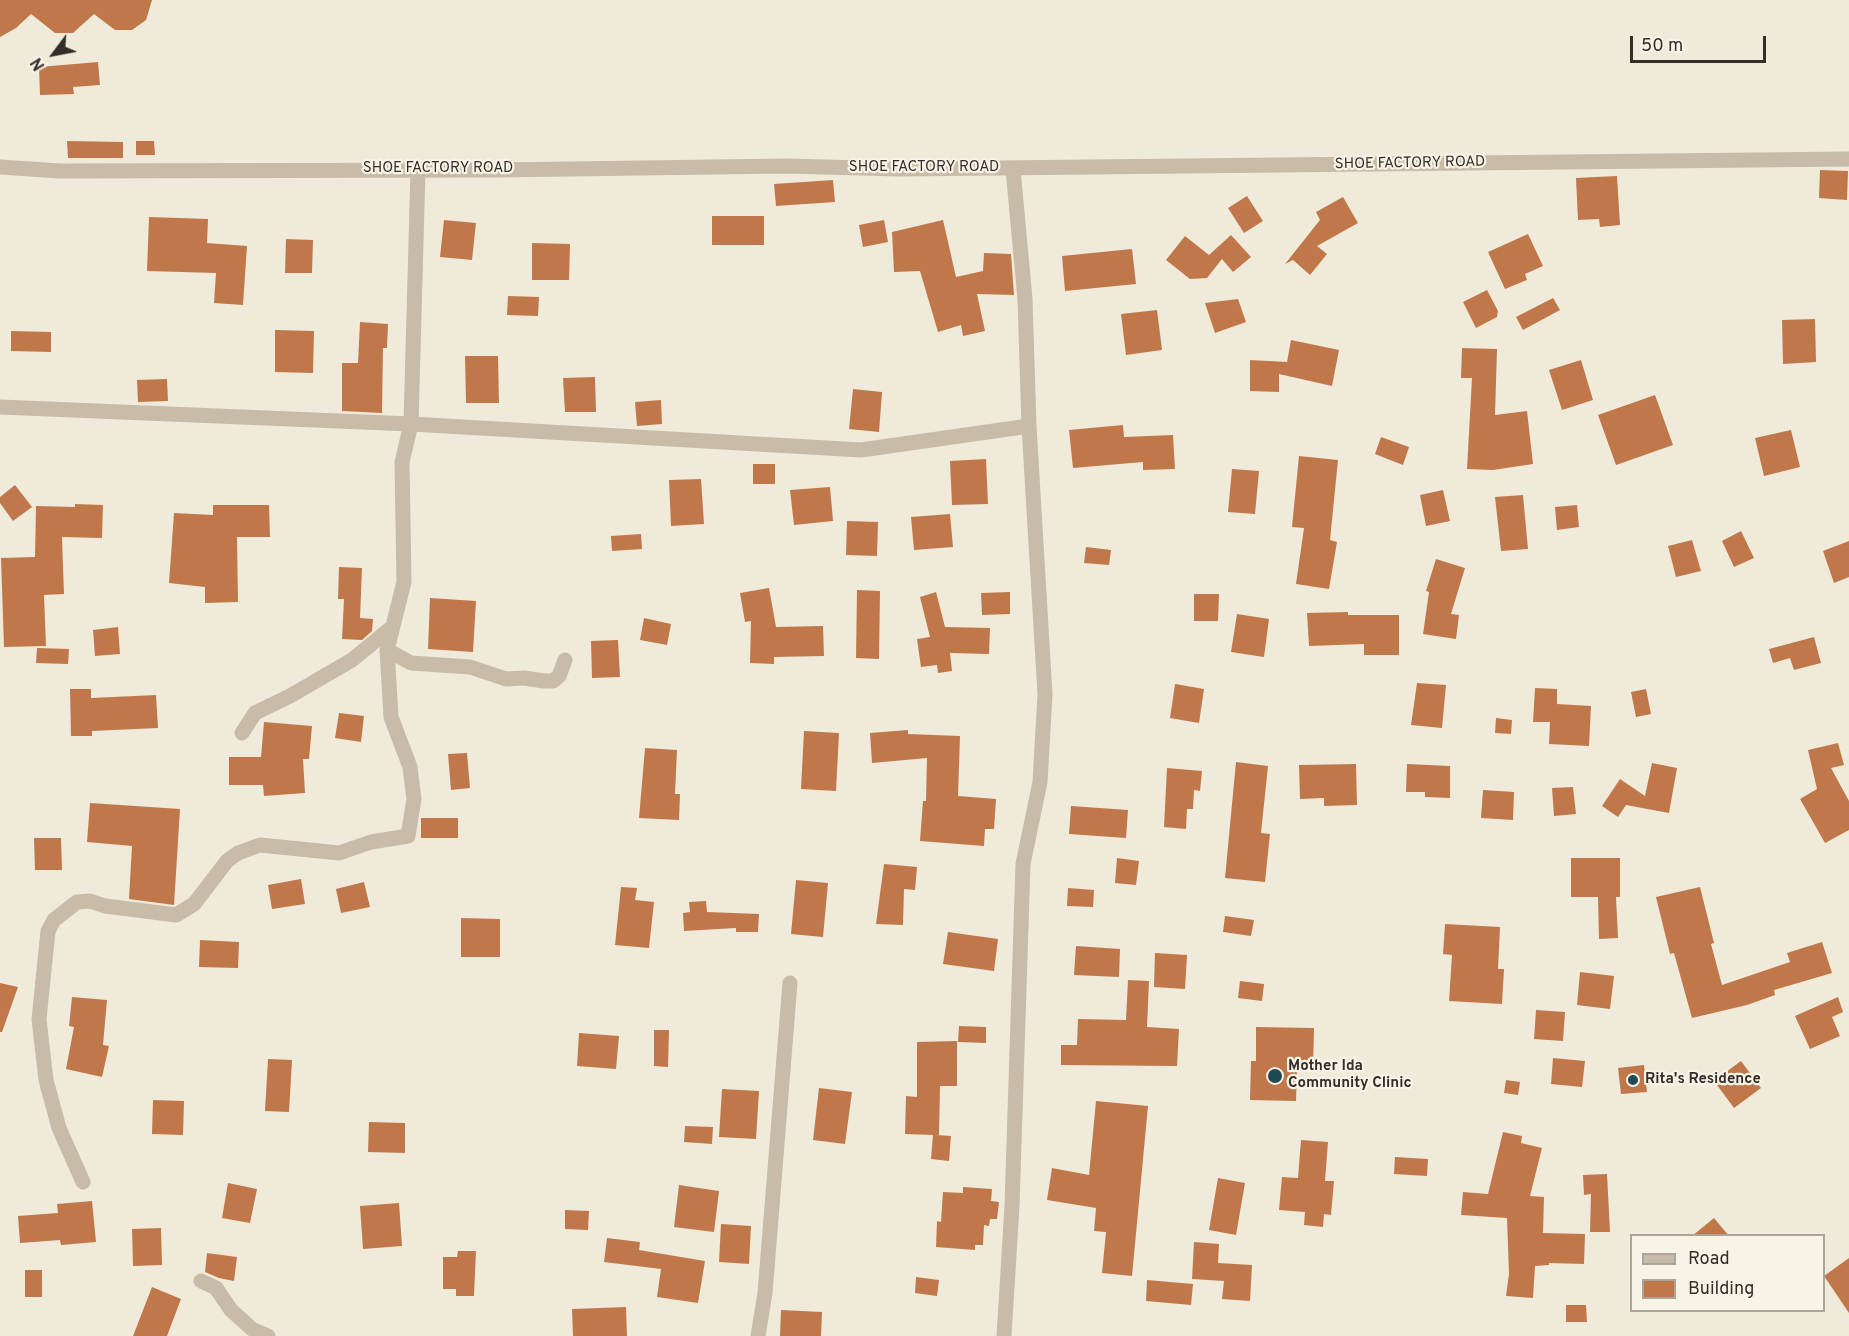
<!DOCTYPE html>
<style>
body{margin:0}
#map{position:relative;width:1849px;height:1336px;overflow:hidden;background:#f0eadb;font-family:Overpass,sans-serif}
canvas{display:block}
.legend{position:absolute;left:1630px;top:1234px;width:195px;height:78px;box-sizing:border-box;background:#f8f3e7;border:2px solid #aaa49b;margin:0;padding:8px 10px;list-style:none;font-size:18px;color:#352e28}
.legend li{display:flex;align-items:center;gap:12px;height:30px}
.legend b{width:30px;border:2px solid #aaa49b}
.north{position:absolute;left:24px;top:24px;width:60px;height:60px;-webkit-text-stroke:4px #f8f3e7;paint-order:stroke;rotate:238deg;font-size:16px;font-weight:700;line-height:24px;text-align:center;color:#352e28}
.north::after{content:'';display:block;margin:auto;width:21px;height:27px;background:#352e28;clip-path:polygon(50% 0,100% 100%,50% 72%,0 100%)}
.scale{position:absolute;left:1630px;top:36px;width:136px;height:27px;box-sizing:border-box;border:3px solid #352e28;border-top:0;padding-left:8px;font-size:18px;line-height:21px;white-space:nowrap;color:#352e28;-webkit-text-stroke:4px #f8f3e7;paint-order:stroke}
</style>
<div id="map">
<canvas width="1849" height="1336"></canvas>
<ul class="legend">
<li><b style="height:8px;background:#c8bba8"></b>Road</li>
<li><b style="height:16px;background:#c0784a"></b>Building</li>
</ul>
<div class="north">N</div>
<div class="scale">50 m</div>
</div>
<script>
const ctx = document.querySelector('canvas').getContext('2d');
ctx.lineJoin = 'round';
function paint(path, color) {
  ctx.fillStyle = color;
  ctx.fill(path, 'evenodd');
}
function poly(rows) {
  const path = new Path2D();
  for (const r of rows) {
    path.moveTo(r[0], r[1]);
    for (let i = 2; i < r.length; i += 2) path.lineTo(r[i], r[i + 1]);
  }
  return path;
}
function stroke(path, color, width, dash) {
  ctx.strokeStyle = color;
  ctx.lineWidth = width;
  ctx.lineCap = dash ? 'butt' : 'round';
  ctx.setLineDash(dash || []);
  ctx.stroke(path);
}
function write(font, color, halo, rows, align = 'center') {
  ctx.font = font + ' Overpass,sans-serif';
  ctx.lineWidth = 4.5;
  ctx.setLineDash([]);
  ctx.textBaseline = 'middle';
  ctx.strokeStyle = halo;
  ctx.fillStyle = color;
  for (const [text, x, y, turn = 0] of rows) {
    ctx.save();
    ctx.translate(x, y);
    ctx.rotate((+turn || 0) * Math.PI / 180);
    ctx.textAlign = isNaN(turn) ? turn : align;
    if (halo) ctx.strokeText(text, 0, 0);
    ctx.fillText(text, 0, 0);
    ctx.restore();
  }
}
const building = poly([
 [0,0,152,0,146,20,132,30,115,30,94,14,73,33,55,33,31,14,16,28,0,37],
 [98,62,100,85,73,87,74,94,40,95,39,67],
 [67,141,123,142,123,158,68,158],
 [136,141,154,141,155,155,136,155],
 [1820,170,1848,171,1847,200,1819,198],
 [1617,176,1620,225,1600,227,1599,219,1578,220,1576,178],
 [833,180,835,202,776,206,774,184],
 [1247,196,1263,221,1244,233,1228,208],
 [1343,197,1358,223,1317,246,1327,254,1310,275,1293,260,1285,264,1320,220,1316,212],
 [712,216,764,216,764,245,712,245],
 [149,217,208,219,207,243,247,246,243,305,214,303,216,273,147,271],
 [444,220,476,223,472,260,440,257],
 [884,220,888,242,863,247,859,225],
 [943,220,956,277,983,271,984,253,1011,254,1014,295,977,294,985,331,963,336,961,325,938,332,920,271,894,272,892,232],
 [1528,234,1543,266,1525,274,1527,280,1505,289,1488,252],
 [1231,235,1251,257,1233,272,1222,259,1207,278,1190,279,1166,260,1185,236,1209,255],
 [286,239,313,240,312,273,285,273],
 [532,243,570,244,569,280,532,280],
 [1132,249,1136,284,1065,291,1062,256],
 [1487,290,1498,311,1497,317,1476,328,1463,302],
 [508,296,539,297,538,316,507,315],
 [1553,298,1560,310,1523,330,1516,317],
 [1238,299,1246,322,1215,333,1205,303],
 [1157,310,1162,350,1126,355,1121,314],
 [1815,319,1816,362,1783,364,1782,320],
 [360,322,388,324,387,348,383,348,382,413,342,411,342,363,358,363],
 [275,330,314,331,313,373,275,372],
 [11,331,51,332,51,352,11,351],
 [1291,340,1339,350,1332,386,1279,374,1279,392,1250,391,1250,360,1287,362],
 [1462,348,1497,349,1495,415,1527,411,1533,464,1493,470,1467,469,1472,378,1461,378],
 [465,356,498,356,499,403,466,403],
 [1581,360,1593,400,1562,410,1549,370],
 [595,377,596,412,565,412,563,378],
 [167,379,168,401,138,402,137,380],
 [853,389,882,392,879,432,849,429],
 [1655,395,1673,445,1616,465,1598,415],
 [661,400,662,424,637,426,635,402],
 [1123,425,1124,437,1173,435,1175,469,1143,470,1143,462,1073,468,1069,430],
 [1791,430,1800,467,1764,476,1755,438],
 [1381,437,1409,447,1403,465,1375,454],
 [1299,456,1338,460,1330,540,1337,542,1329,589,1296,584,1304,528,1292,527],
 [986,459,988,504,952,505,950,461],
 [753,464,775,464,775,484,753,484],
 [1232,469,1259,471,1255,514,1228,512],
 [701,479,704,524,671,526,669,480],
 [15,485,32,507,13,521,0,503,0,497],
 [830,487,833,521,794,525,790,490],
 [1443,490,1450,521,1426,526,1420,495],
 [1523,495,1528,549,1501,551,1495,497],
 [75,504,103,505,102,538,62,537,64,594,44,595,46,646,4,647,1,558,35,557,36,506,75,507],
 [213,505,269,505,270,537,237,537,238,602,205,603,205,587,169,583,174,513,213,515],
 [1577,505,1579,527,1557,530,1555,507],
 [950,514,953,547,914,550,911,517],
 [847,521,878,522,877,556,846,555],
 [1741,531,1754,558,1734,567,1722,541],
 [641,534,642,549,612,551,611,536],
 [1692,540,1701,571,1676,577,1668,546],
 [1849,541,1849,577,1834,583,1823,551],
 [1086,547,1111,550,1109,565,1084,563],
 [1436,559,1465,568,1451,614,1459,615,1456,639,1423,634,1429,592,1426,591],
 [339,567,362,568,360,618,373,619,372,631,362,640,342,639,344,599,338,599],
 [769,588,776,627,823,626,824,656,774,657,774,664,750,663,751,621,745,622,740,593],
 [857,590,880,591,879,659,856,658],
 [936,592,945,627,990,628,989,654,950,653,952,671,938,673,937,665,921,667,917,639,930,637,920,597],
 [1010,592,1010,614,982,615,981,593],
 [1194,594,1219,594,1218,621,1194,621],
 [430,598,476,601,473,652,428,649],
 [1348,612,1348,615,1399,615,1399,655,1364,655,1364,644,1309,646,1307,613],
 [1237,614,1269,619,1264,657,1231,652],
 [644,618,671,624,667,645,640,640],
 [118,627,120,654,95,656,93,630],
 [1814,637,1821,663,1794,670,1790,658,1773,663,1769,649],
 [618,640,620,677,592,678,591,641],
 [37,648,69,649,68,664,36,663],
 [1417,683,1446,685,1442,728,1411,725],
 [1175,684,1204,689,1199,723,1170,718],
 [1535,688,1557,689,1557,704,1591,706,1589,746,1549,744,1550,722,1533,722],
 [70,689,91,689,91,698,156,695,158,728,92,731,92,736,71,736],
 [1646,689,1651,714,1636,717,1631,692],
 [339,713,364,716,361,742,335,738],
 [1496,718,1512,720,1511,734,1495,733],
 [264,722,312,726,309,759,303,759,305,793,264,796,263,785,229,785,229,757,261,757],
 [908,730,908,734,960,736,958,796,996,799,994,829,985,829,984,846,920,841,923,801,926,801,927,758,872,763,870,733],
 [804,731,839,733,836,791,801,789],
 [1838,743,1844,765,1831,768,1849,801,1849,830,1825,843,1800,799,1817,789,1808,750],
 [645,748,677,750,675,794,680,794,679,820,639,818],
 [467,753,470,788,451,790,448,754],
 [1236,762,1268,766,1261,833,1270,834,1265,882,1225,878],
 [1652,763,1677,768,1669,813,1626,805,1618,817,1602,806,1620,779,1645,796],
 [1356,764,1357,805,1324,806,1324,798,1300,799,1299,765],
 [1407,764,1450,766,1450,798,1425,797,1425,792,1406,792],
 [1167,768,1202,771,1200,791,1194,790,1193,809,1187,809,1186,829,1164,827],
 [1573,787,1576,814,1554,816,1552,788],
 [1483,790,1514,792,1513,820,1481,818],
 [90,803,180,809,174,905,129,899,132,846,87,842],
 [1071,806,1128,810,1126,838,1069,834],
 [421,818,458,818,458,838,421,838],
 [34,838,61,838,62,870,35,870],
 [1117,858,1139,861,1136,885,1115,883],
 [1571,858,1620,858,1620,897,1616,897,1618,938,1599,939,1598,897,1571,897],
 [884,864,917,867,915,890,904,889,903,925,876,924],
 [301,879,305,904,272,909,268,885],
 [796,880,828,883,823,937,791,934],
 [364,882,370,907,341,913,336,889],
 [621,887,637,888,635,900,654,902,649,948,615,945],
 [1700,887,1714,943,1711,944,1722,985,1790,962,1787,953,1822,942,1832,973,1774,990,1775,995,1747,1005,1692,1018,1674,953,1670,954,1656,897],
 [1068,888,1094,890,1093,907,1067,906],
 [706,901,707,912,759,914,758,932,736,932,736,928,684,931,683,913,690,912,689,902],
 [1225,916,1254,920,1251,936,1223,932],
 [461,918,500,919,500,957,461,957],
 [1445,924,1500,927,1498,969,1504,969,1502,1004,1449,1001,1452,955,1443,954],
 [948,932,998,939,994,971,943,964],
 [200,940,239,942,238,968,199,967],
 [1076,946,1120,949,1119,977,1074,975],
 [1155,953,1187,955,1185,989,1154,987],
 [1580,972,1614,976,1610,1009,1577,1005],
 [1128,980,1149,981,1147,1027,1179,1029,1177,1066,1061,1065,1061,1045,1077,1045,1078,1019,1126,1020],
 [1240,981,1264,984,1262,1001,1238,998],
 [0,983,18,987,2,1032,0,1032],
 [72,997,107,1000,103,1045,109,1046,102,1077,66,1069,74,1027,69,1026],
 [1838,997,1843,1012,1832,1017,1840,1036,1810,1049,1795,1016],
 [1536,1010,1565,1012,1563,1041,1534,1039],
 [959,1026,986,1027,986,1043,958,1042],
 [1256,1027,1314,1028,1313,1070,1297,1070,1296,1101,1250,1100,1251,1061,1256,1061],
 [654,1030,669,1030,668,1067,654,1066],
 [579,1033,619,1036,616,1069,577,1066],
 [957,1041,957,1086,940,1086,939,1135,936,1135,951,1136,949,1161,931,1159,933,1135,905,1134,906,1096,917,1097,917,1042],
 [1553,1058,1585,1061,1582,1087,1551,1084],
 [268,1059,292,1060,289,1112,265,1111],
 [1741,1061,1761,1088,1734,1108,1714,1081],
 [1644,1065,1647,1092,1621,1094,1618,1068],
 [1506,1080,1520,1082,1518,1095,1504,1093],
 [819,1088,852,1092,845,1144,813,1140],
 [722,1089,759,1091,756,1139,719,1137],
 [153,1100,184,1101,183,1135,152,1134],
 [1096,1101,1148,1106,1132,1276,1102,1273,1106,1232,1094,1231,1096,1208,1047,1200,1052,1168,1089,1175],
 [369,1122,405,1123,405,1153,368,1152],
 [685,1126,713,1127,712,1144,684,1142],
 [1503,1132,1522,1136,1521,1143,1542,1148,1530,1196,1544,1197,1543,1233,1585,1234,1584,1264,1549,1263,1549,1265,1535,1266,1533,1298,1506,1296,1509,1274,1507,1218,1461,1215,1463,1192,1488,1194],
 [1301,1140,1328,1142,1325,1181,1334,1181,1331,1215,1324,1214,1323,1227,1304,1225,1305,1212,1279,1210,1282,1177,1298,1178],
 [1395,1157,1428,1159,1427,1176,1394,1174],
 [1607,1174,1610,1232,1590,1232,1591,1194,1584,1195,1583,1175],
 [1218,1178,1245,1183,1236,1235,1209,1230],
 [228,1183,257,1189,250,1223,222,1218],
 [679,1185,719,1191,714,1232,674,1227],
 [963,1187,992,1189,991,1201,999,1202,997,1219,990,1219,989,1226,984,1225,983,1245,975,1245,975,1250,936,1247,937,1221,941,1222,943,1192,963,1193],
 [92,1201,96,1242,61,1245,60,1240,20,1243,18,1216,58,1213,57,1204],
 [399,1203,402,1246,363,1249,360,1206],
 [565,1210,589,1211,588,1230,565,1229],
 [1714,1218,1729,1236,1692,1236],
 [721,1224,751,1226,749,1264,719,1262],
 [161,1228,162,1265,133,1266,132,1229],
 [607,1238,640,1242,639,1250,705,1261,698,1303,657,1297,661,1269,604,1262],
 [1194,1242,1219,1244,1218,1263,1252,1265,1250,1301,1222,1299,1224,1281,1192,1279],
 [458,1251,476,1251,474,1296,456,1296,456,1289,443,1289,443,1257,457,1257],
 [207,1253,237,1257,234,1281,219,1278,205,1272],
 [1849,1258,1849,1313,1824,1276],
 [25,1270,42,1270,42,1297,25,1297],
 [916,1277,939,1280,937,1296,915,1293],
 [1147,1280,1193,1284,1191,1305,1146,1301],
 [152,1287,181,1299,167,1336,133,1336],
 [1566,1305,1586,1305,1587,1322,1566,1322],
 [626,1307,627,1336,573,1336,572,1309],
 [781,1310,822,1312,821,1336,780,1336]
]);
const minor = poly([
 [0,167,60,171,497,170,786,166,900,169,1849,159],
 [0,407,411,424,861,450,1029,426],
 [387,650,411,663,470,667,506,679,524,678,544,681,553,681,559,676,565,660],
 [242,733,255,713,290,696,352,660,391,628],
 [83,1182,59,1128,46,1080,39,1019,48,931,54,920,77,902,90,901,105,906,176,915,194,904,227,861,238,853,260,845,339,853,371,842,408,836,414,799,410,767,391,717,387,650,404,582,402,462,411,424,418,169],
 [201,1281,216,1288,231,1310,252,1329,268,1336],
 [758,1336,765,1293,790,983],
 [1004,1336,1012,1206,1023,864,1040,782,1045,694,1029,426,1025,299,1013,169]
]);
const markers = [
 [1275,1076,8,"#1f4954"],
 [1633,1080,6,"#1f4954"]
];
const streetNames = [
 ["SHOE FACTORY ROAD",1410,164,-1],
 ["SHOE FACTORY ROAD",924,168],
 ["SHOE FACTORY ROAD",438,169]
];
const poiNames = [
 ["Mother Ida",1288,1067],
 ["Community Clinic",1288,1084],
 ["Rita's Residence",1645,1080]
];
paint(building, '#c0784a');
stroke(minor, '#c8bba8', 15);
for (const [x, y, r, color] of markers) {
  const dot = new Path2D();
  dot.arc(x, y, r, 0, 2 * Math.PI);
  ctx.fillStyle = color;
  ctx.fill(dot);
  stroke(dot, '#f8f3e7', 2);
}
write('15px', '#352e28', '#f8f3e7', streetNames);
write('bold 15px', '#352e28', '#f8f3e7', poiNames, 'left');
</script>
